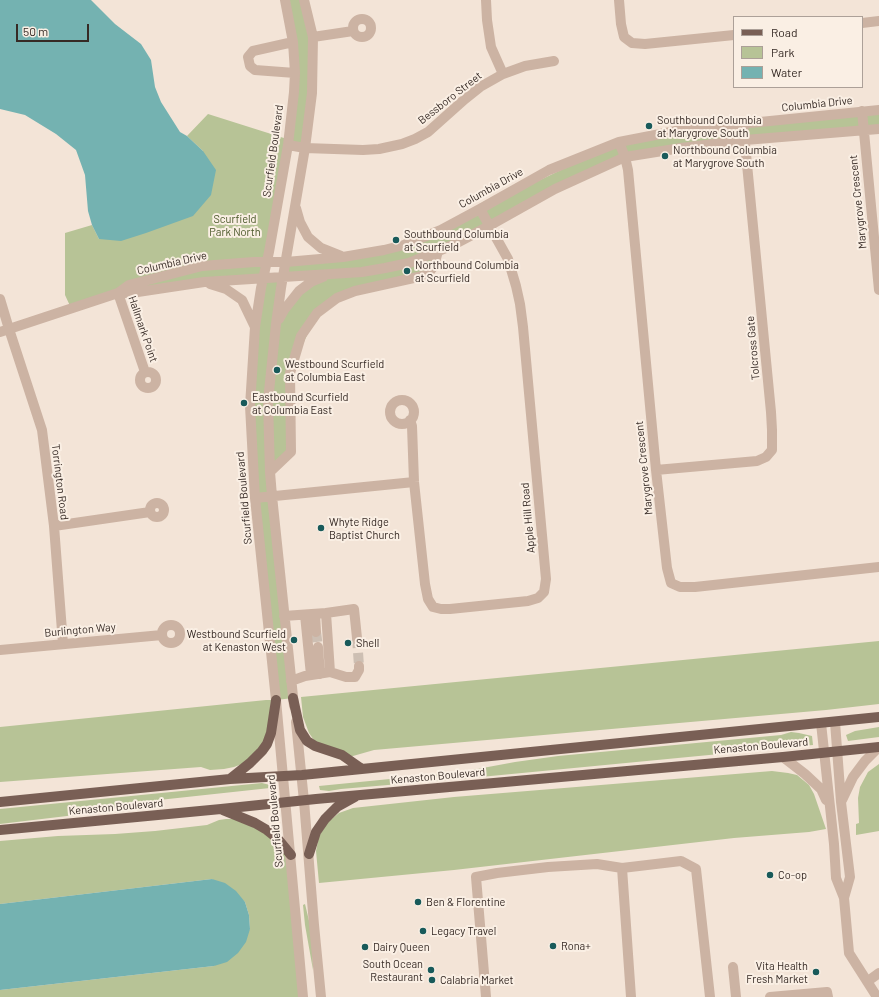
<!DOCTYPE html>
<style>
body{margin:0}
#map{position:relative;width:879px;height:997px;overflow:hidden;background:#f3e4d7;font-family:Barlow,sans-serif}
canvas{display:block}
.legend{position:absolute;left:733px;top:16px;width:130px;height:72px;box-sizing:border-box;background:#faefe4;border:1px solid #aca098;margin:0;padding:5px 7px;list-style:none;font-size:12px;color:#362a25}
.legend li{display:flex;align-items:center;gap:8px;height:20px}
.legend b{width:20px;border:1px solid #aca098}
.scale{position:absolute;left:16px;top:24px;width:73px;height:18px;box-sizing:border-box;border:2px solid #362a25;border-top:0;padding-left:5px;font-size:12px;line-height:14px;white-space:nowrap;color:#362a25;-webkit-text-stroke:3px #faefe4;paint-order:stroke}
</style>
<div id="map">
<canvas width="879" height="997"></canvas>
<ul class="legend">
<li><b style="height:5px;background:#795f55"></b>Road</li>
<li><b style="height:11px;background:#b7c396"></b>Park</li>
<li><b style="height:11px;background:#74b2b1"></b>Water</li>
</ul>
<div class="scale">50 m</div>
</div>
<script>
const ctx = document.querySelector('canvas').getContext('2d');
ctx.lineJoin = 'round';
function paint(path, color) {
  ctx.fillStyle = color;
  ctx.fill(path, 'evenodd');
}
function poly(rows) {
  const path = new Path2D();
  for (const r of rows) {
    if (r.length === 3) {
      path.moveTo(r[0] + r[2], r[1]);
      path.arc(r[0], r[1], r[2], 0, 2 * Math.PI);
      continue;
    }
    path.moveTo(r[0], r[1]);
    for (let i = 2; i < r.length; i += 2) path.lineTo(r[i], r[i + 1]);
  }
  return path;
}
function stroke(path, color, width, dash) {
  ctx.strokeStyle = color;
  ctx.lineWidth = width;
  ctx.lineCap = dash ? 'butt' : 'round';
  ctx.setLineDash(dash || []);
  ctx.stroke(path);
}
function write(font, color, halo, rows, align = 'center') {
  ctx.font = font + ' Barlow,sans-serif';
  ctx.lineWidth = 4;
  ctx.setLineDash([]);
  ctx.textBaseline = 'middle';
  ctx.strokeStyle = halo;
  ctx.fillStyle = color;
  for (const [text, x, y, turn = 0] of rows) {
    ctx.save();
    ctx.translate(x, y);
    ctx.rotate((+turn || 0) * Math.PI / 180);
    ctx.textAlign = isNaN(turn) ? turn : align;
    if (halo) ctx.strokeText(text, 0, 0);
    ctx.fillText(text, 0, 0);
    ctx.restore();
  }
}
const green = poly([
 [285,0,304,0,313,37,305,148,288,140,263,279,283,278,286,262,384,250,480,209,619,142,879,110,879,129,625,157,438,251,427,275,355,291,317,313,290,373,291,452,270,472,293,698,276,700,250,406,263,279,131,293,71,308,65,295,65,233,92,225,99,239,203,151,187,136,208,114,287,139,295,73],
 [327,275,299,291,276,323,283,278],
 [879,641,879,704,826,710,374,750,353,756,345,756,316,743,309,733,303,717,301,697],
 [266,700,271,700,269,728,260,749,242,764,234,767,224,769,210,770,201,767,0,782,0,727],
 [879,727,879,737,848,741,846,735,855,731],
 [791,732,799,733,812,736,813,745,470,778,341,789,329,791,320,790,319,786,461,772,515,762,558,756,781,735],
 [879,764,879,831,856,835,856,824,859,823,858,798,860,787,868,772],
 [772,771,788,773,797,775,809,785,814,794,826,829,809,832,734,838,454,870,319,883,316,851,319,836,327,823,339,813,353,808,454,797],
 [262,783,270,785,270,788,159,800,110,810,67,816,0,824,0,809],
 [226,819,234,819,248,821,288,851,304,997,0,997,0,990,214,966,250,929,249,915,245,902,212,879,0,904,0,841,58,836,115,834,155,831,207,825,219,820],
 [305,904,312,933,313,970,305,925,303,905]
]);
const water = poly([
 [0,0,91,0,115,24,141,44,151,60,155,87,161,102,180,132,187,136,203,151,216,170,211,195,193,216,146,233,121,241,99,239,92,225,88,211,85,175,76,150,56,134,25,115,0,109],
 [212,879,225,883,236,891,245,902,249,915,250,929,246,942,238,953,227,962,214,966,0,990,0,904]
]);
const minorTunnel = poly([
 [316,632,318,647],
 [357,638,359,666]
]);
const minor = poly([
 [285,0,293,42,295,73,294,92,288,145,269,252,261,288,255,327,250,406,255,498,276,700,303,997],
 [486,0,487,20,491,47,503,74],
 [619,0,621,24,624,37,632,43,645,44,734,35],
 [362,28,9],
 [862,23,879,21],
 [313,37,353,31],
 [293,42,253,51,248,57,250,66,255,70,295,73],
 [862,111,879,290],
 [619,142,625,157,628,170,656,470,667,568,671,583,680,587,695,587,879,567],
 [288,145,305,148,363,150,379,149,402,144,415,139,428,132,465,99,480,87,503,74,525,66,554,61],
 [296,208,300,222,308,237,321,248,341,256],
 [210,284,226,289,242,300,255,327],
 [118,293,131,293,204,282,362,272,385,268,409,263,453,245,489,226,555,189,625,157,681,148,745,140,879,129],
 [118,293,145,372],
 [0,299,9,329,42,430,54,526,63,644],
 [279,319,284,310,299,291,311,282,323,277],
 [0,332,118,293,129,285,202,266,254,262,286,262,343,257,384,250,404,245,441,230,480,209,549,170,619,142,681,130,879,110],
 [148,380,8],
 [402,412,12],
 [410,420,412,426,414,482,425,584,428,599,433,607,441,609,450,609,528,601,538,598,544,592,546,579,523,327,520,304,516,286,508,259,480,209],
 [656,470,757,461,766,457,772,450,772,430,771,412,743,123],
 [270,472,291,452,290,373,301,336,317,313,337,298,355,291,427,275,434,266,438,251],
 [255,498,414,482],
 [157,510,7],
 [54,526,150,512],
 [326,613,354,609,357,638],
 [315,614,316,632],
 [305,615,311,675],
 [284,616,326,613,330,672,305,676,291,681],
 [171,634,9],
 [318,647,320,674],
 [0,650,162,635],
 [330,672,346,677,355,677,359,670,359,666],
 [294,706,272,496,270,472,268,401,276,324,281,288,305,148,312,93,313,37,304,0],
 [296,722,304,801,314,925,321,997],
 [835,722,841,802,850,877,844,898],
 [821,723,834,844,836,878,844,898,849,953,877,997],
 [783,757,805,774,821,789,826,800],
 [842,800,853,777,865,761,879,747],
 [733,967,736,997],
 [868,981,879,973],
 [486,997,476,877,497,873,548,867,597,864,622,868],
 [631,997,622,868,681,861,696,869,710,997],
 [770,997,827,992,828,997]
]);
const major = poly([
 [293,698,300,730,307,741,315,746,342,755,362,769],
 [230,779,250,763,262,751,267,744,271,733,276,700],
 [0,802,230,779,302,775,879,717],
 [223,810,255,823,267,830,277,838,291,855],
 [0,830,221,809,316,799,783,757,879,747],
 [309,854,316,832,325,819,337,807,355,797]
]);
const markers = [
 [649,126,4,"#185a5a"],
 [665,156,4,"#185a5a"],
 [396,240,4,"#185a5a"],
 [407,271,4,"#185a5a"],
 [277,370,4,"#185a5a"],
 [244,403,4,"#185a5a"],
 [321,528,4,"#185a5a"],
 [294,640,4,"#185a5a"],
 [348,643,4,"#185a5a"],
 [770,875,4,"#185a5a"],
 [418,902,4,"#185a5a"],
 [423,931,4,"#185a5a"],
 [553,946,4,"#185a5a"],
 [365,947,4,"#185a5a"],
 [431,970,4,"#185a5a"],
 [816,972,4,"#185a5a"],
 [432,980,4,"#185a5a"]
];
const streetNames = [
 ["Bessboro Street",450,98,-38],
 ["Columbia Drive",817,104,-6],
 ["Scurfield Boulevard",273,151,-82],
 ["Columbia Drive",491,188,-29],
 ["Marygrove Crescent",858,202,-96],
 ["Columbia Drive",172,263,-13],
 ["Hallmark Point",143,329,71],
 ["Tolcross Gate",753,348,-95],
 ["Marygrove Crescent",644,468,-96],
 ["Torrington Road",60,482,83],
 ["Scurfield Boulevard",244,498,-95],
 ["Apple Hill Road",528,518,-95],
 ["Burlington Way",80,630,-5],
 ["Kenaston Boulevard",761,746,-5],
 ["Kenaston Boulevard",438,776,-5],
 ["Kenaston Boulevard",116,807,-5],
 ["Scurfield Boulevard",275,821,-95]
];
const poiNames = [
 ["Southbound Columbia",657,120],
 ["at Marygrove South",657,133],
 ["Northbound Columbia",673,150],
 ["at Marygrove South",673,163],
 ["Southbound Columbia",404,234],
 ["at Scurfield",404,247],
 ["Northbound Columbia",415,265],
 ["at Scurfield",415,278],
 ["Westbound Scurfield",285,364],
 ["at Columbia East",285,377],
 ["Eastbound Scurfield",252,397],
 ["at Columbia East",252,410],
 ["Whyte Ridge",329,522],
 ["Baptist Church",329,535],
 ["Westbound Scurfield",286,634,"right"],
 ["at Kenaston West",286,647,"right"],
 ["Shell",356,643],
 ["Co-op",778,875],
 ["Ben & Florentine",426,902],
 ["Legacy Travel",431,931],
 ["Rona+",561,946],
 ["Dairy Queen",373,947],
 ["South Ocean",423,964,"right"],
 ["Restaurant",423,977,"right"],
 ["Vita Health",808,966,"right"],
 ["Fresh Market",808,979,"right"],
 ["Calabria Market",440,980]
];
const parkNames = [
 ["Scurfield",235,219],
 ["Park North",235,232]
];
paint(green, '#b7c396');
paint(water, '#74b2b1');
stroke(minorTunnel, '#cdbfb3', 10, [10, 5]);
stroke(minor, '#ccb3a3', 10);
stroke(major, '#795f55', 10);
for (const [x, y, r, color] of markers) {
  const dot = new Path2D();
  dot.arc(x, y, r, 0, 2 * Math.PI);
  ctx.fillStyle = color;
  ctx.fill(dot);
  stroke(dot, '#faefe4', 1.5);
}
write('11px', '#362a25', '#faefe4', streetNames);
write('11px', '#362a25', '#faefe4', poiNames, 'left');
write('11px', '#485627', '#faefe4', parkNames);
</script>
